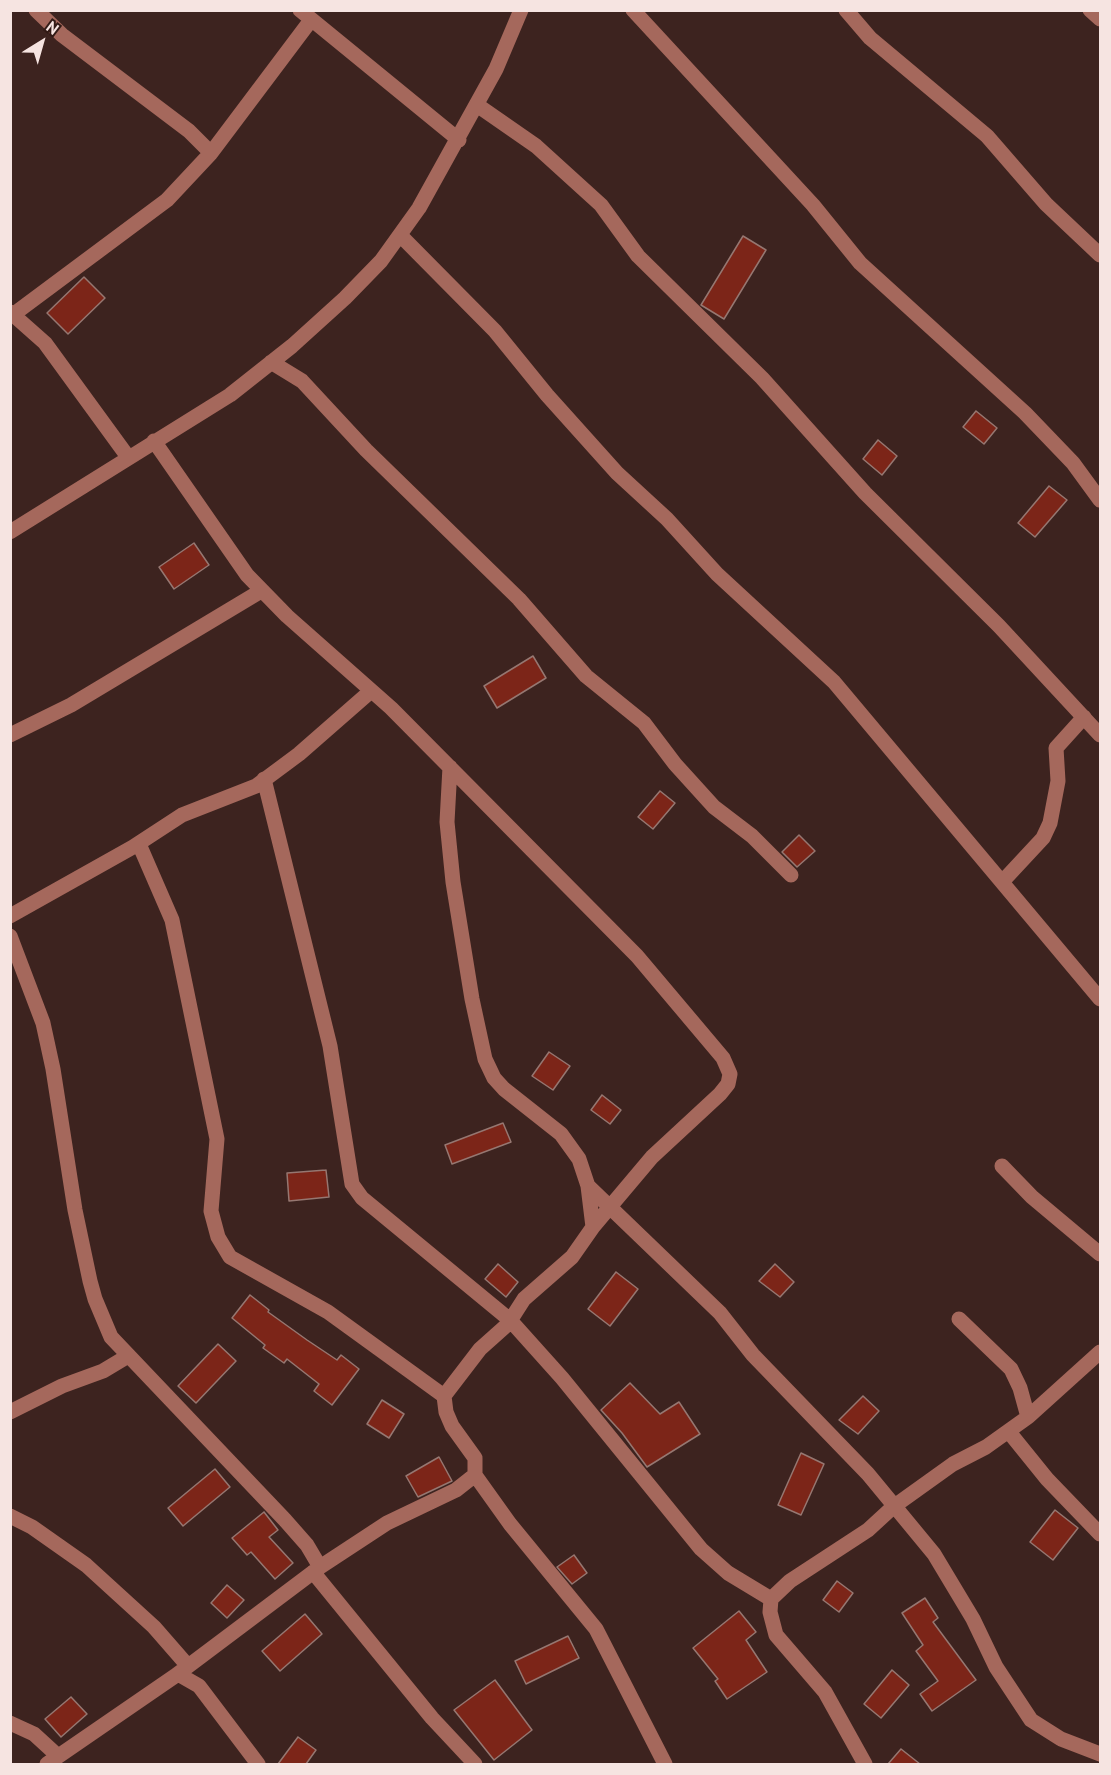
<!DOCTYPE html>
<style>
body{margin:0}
#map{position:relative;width:1111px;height:1775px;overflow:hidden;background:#3d231f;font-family:"PT Sans",sans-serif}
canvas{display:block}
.frame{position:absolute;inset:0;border:12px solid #f6e4e1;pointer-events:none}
.north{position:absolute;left:12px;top:12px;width:60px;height:60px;-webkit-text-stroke:4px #321a15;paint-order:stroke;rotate:37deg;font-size:16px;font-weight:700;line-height:24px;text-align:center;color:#f6e4e1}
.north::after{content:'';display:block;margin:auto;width:21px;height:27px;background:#f6e4e1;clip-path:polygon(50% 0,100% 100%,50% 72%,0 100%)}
</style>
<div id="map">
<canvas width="1111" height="1775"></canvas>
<div class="frame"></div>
<div class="north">N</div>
</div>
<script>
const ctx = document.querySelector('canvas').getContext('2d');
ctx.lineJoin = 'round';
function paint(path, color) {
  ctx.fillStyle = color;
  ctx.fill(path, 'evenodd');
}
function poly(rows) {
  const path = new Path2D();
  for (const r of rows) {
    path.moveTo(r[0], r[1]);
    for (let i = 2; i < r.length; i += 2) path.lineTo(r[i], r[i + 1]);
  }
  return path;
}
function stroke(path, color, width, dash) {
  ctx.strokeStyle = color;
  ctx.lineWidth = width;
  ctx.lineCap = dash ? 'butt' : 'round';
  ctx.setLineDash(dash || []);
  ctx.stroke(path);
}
const building = poly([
 [743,236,766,250,724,319,701,305,743,236],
 [84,277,105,298,68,334,47,313,84,277],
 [976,411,997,428,984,444,963,427,976,411],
 [878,440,897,456,882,475,863,459,878,440],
 [1049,486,1067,500,1035,537,1018,523,1049,486],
 [194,543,209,565,174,589,159,567,194,543],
 [533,656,546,678,497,708,484,686,533,656],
 [660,791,675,803,653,829,638,817,660,791],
 [799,835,815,851,797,867,782,852,799,835],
 [549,1052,570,1066,553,1090,532,1076,549,1052],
 [602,1095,621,1110,610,1124,591,1110,602,1095],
 [503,1123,511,1142,452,1164,445,1145,503,1123],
 [326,1170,329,1197,289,1201,287,1173,326,1170],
 [498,1264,518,1282,506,1297,485,1279,498,1264],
 [775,1264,794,1282,780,1297,759,1281,775,1264],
 [616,1272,638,1289,610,1326,588,1309,616,1272],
 [250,1295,269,1310,268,1312,307,1340,337,1360,341,1355,359,1369,332,1405,314,1391,319,1384,287,1359,284,1363,263,1348,265,1345,232,1318,250,1295],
 [218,1344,236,1361,196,1403,178,1386,218,1344],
 [630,1383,660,1414,679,1402,700,1434,647,1467,622,1433,601,1410,630,1383],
 [863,1396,879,1411,858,1434,839,1420,863,1396],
 [382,1400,404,1414,389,1438,367,1424,382,1400],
 [801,1453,824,1464,801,1515,778,1505,801,1453],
 [439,1457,452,1481,418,1497,406,1476,439,1457],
 [215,1469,230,1487,183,1526,168,1508,215,1469],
 [1055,1510,1078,1528,1053,1560,1030,1542,1055,1510],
 [264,1512,278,1530,269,1537,293,1563,275,1579,251,1552,247,1555,232,1538,264,1512],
 [574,1555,587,1573,572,1584,557,1567,574,1555],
 [837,1581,853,1593,839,1612,823,1600,837,1581],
 [227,1585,244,1600,227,1618,211,1603,227,1585],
 [925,1598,938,1618,933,1622,976,1680,932,1711,920,1694,938,1681,916,1651,923,1645,902,1613,925,1598],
 [739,1611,756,1632,746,1640,767,1672,727,1699,715,1681,718,1679,693,1648,739,1611],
 [305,1614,322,1634,280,1671,262,1651,305,1614],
 [568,1636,579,1658,526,1684,515,1661,568,1636],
 [892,1670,909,1685,881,1718,864,1704,892,1670],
 [495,1680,532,1730,494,1760,454,1710,495,1680],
 [71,1697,87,1714,61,1737,45,1719,71,1697],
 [298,1737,316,1750,306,1764,278,1764,298,1737],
 [901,1749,920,1764,888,1764,901,1749]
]);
const minor = poly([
 [36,10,62,35,189,131,211,153],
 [300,10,459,140],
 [633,10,813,205,860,263,1025,413,1073,463,1100,500],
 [846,10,870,38,987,136,1046,204,1100,255],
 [1090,10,1100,19],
 [477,105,536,146,601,205,638,256,762,378,865,493,999,626,1100,735],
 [401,236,495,331,547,395,617,473,667,519,717,574,834,682,1100,999],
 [10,312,45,343,128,457],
 [14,314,167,200,211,153,311,20],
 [271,362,302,381,366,450,519,599,586,676,644,723,675,764,714,807,752,836,791,875],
 [154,441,247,575,287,616,391,708,637,956,723,1058,730,1074,728,1084,720,1094,652,1157,593,1227,572,1257,524,1299,508,1324,480,1349,444,1396,446,1412,452,1426,475,1458,475,1475,510,1524,596,1629,665,1764],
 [10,532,230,395,292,346,345,298,381,261,419,208,496,69,521,10],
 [10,735,71,705,261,591],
 [450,767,447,822,453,882,472,999,485,1059,494,1078,504,1089,561,1134,579,1159,588,1186,593,1227],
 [264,779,330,1046,352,1184,362,1198,510,1320,562,1378,701,1549,728,1573,771,1599],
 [139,844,172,920,217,1139,211,1211,218,1237,230,1257,328,1312,444,1396],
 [1003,881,1043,838,1050,823,1058,781,1056,748,1084,717],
 [10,916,133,847,182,815,256,786,299,754,371,691],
 [10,936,43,1023,53,1069,75,1210,90,1281,95,1299,111,1337,285,1520,307,1545,320,1567],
 [1002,1166,1032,1197,1100,1254],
 [588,1186,720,1313,753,1355,868,1474,934,1554,973,1619,996,1667,1031,1720,1061,1739,1100,1754],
 [10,1412,62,1386,103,1371,128,1356],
 [1028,1417,1100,1352],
 [1009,1432,1047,1479,1100,1534],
 [10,1516,32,1527,86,1565,154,1627,188,1666],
 [313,1572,432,1718,475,1764],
 [178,1674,199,1686,258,1764],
 [10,1723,34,1734,58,1756],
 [47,1764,175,1676,320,1567,387,1523,456,1490,475,1475],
 [865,1764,825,1692,776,1635,770,1612,771,1599,790,1581,868,1530,893,1507,953,1464,986,1447,1028,1417,1020,1388,1011,1369,959,1319]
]);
paint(building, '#7c2518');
stroke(building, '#967771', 1.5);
stroke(minor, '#a5685c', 15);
</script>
